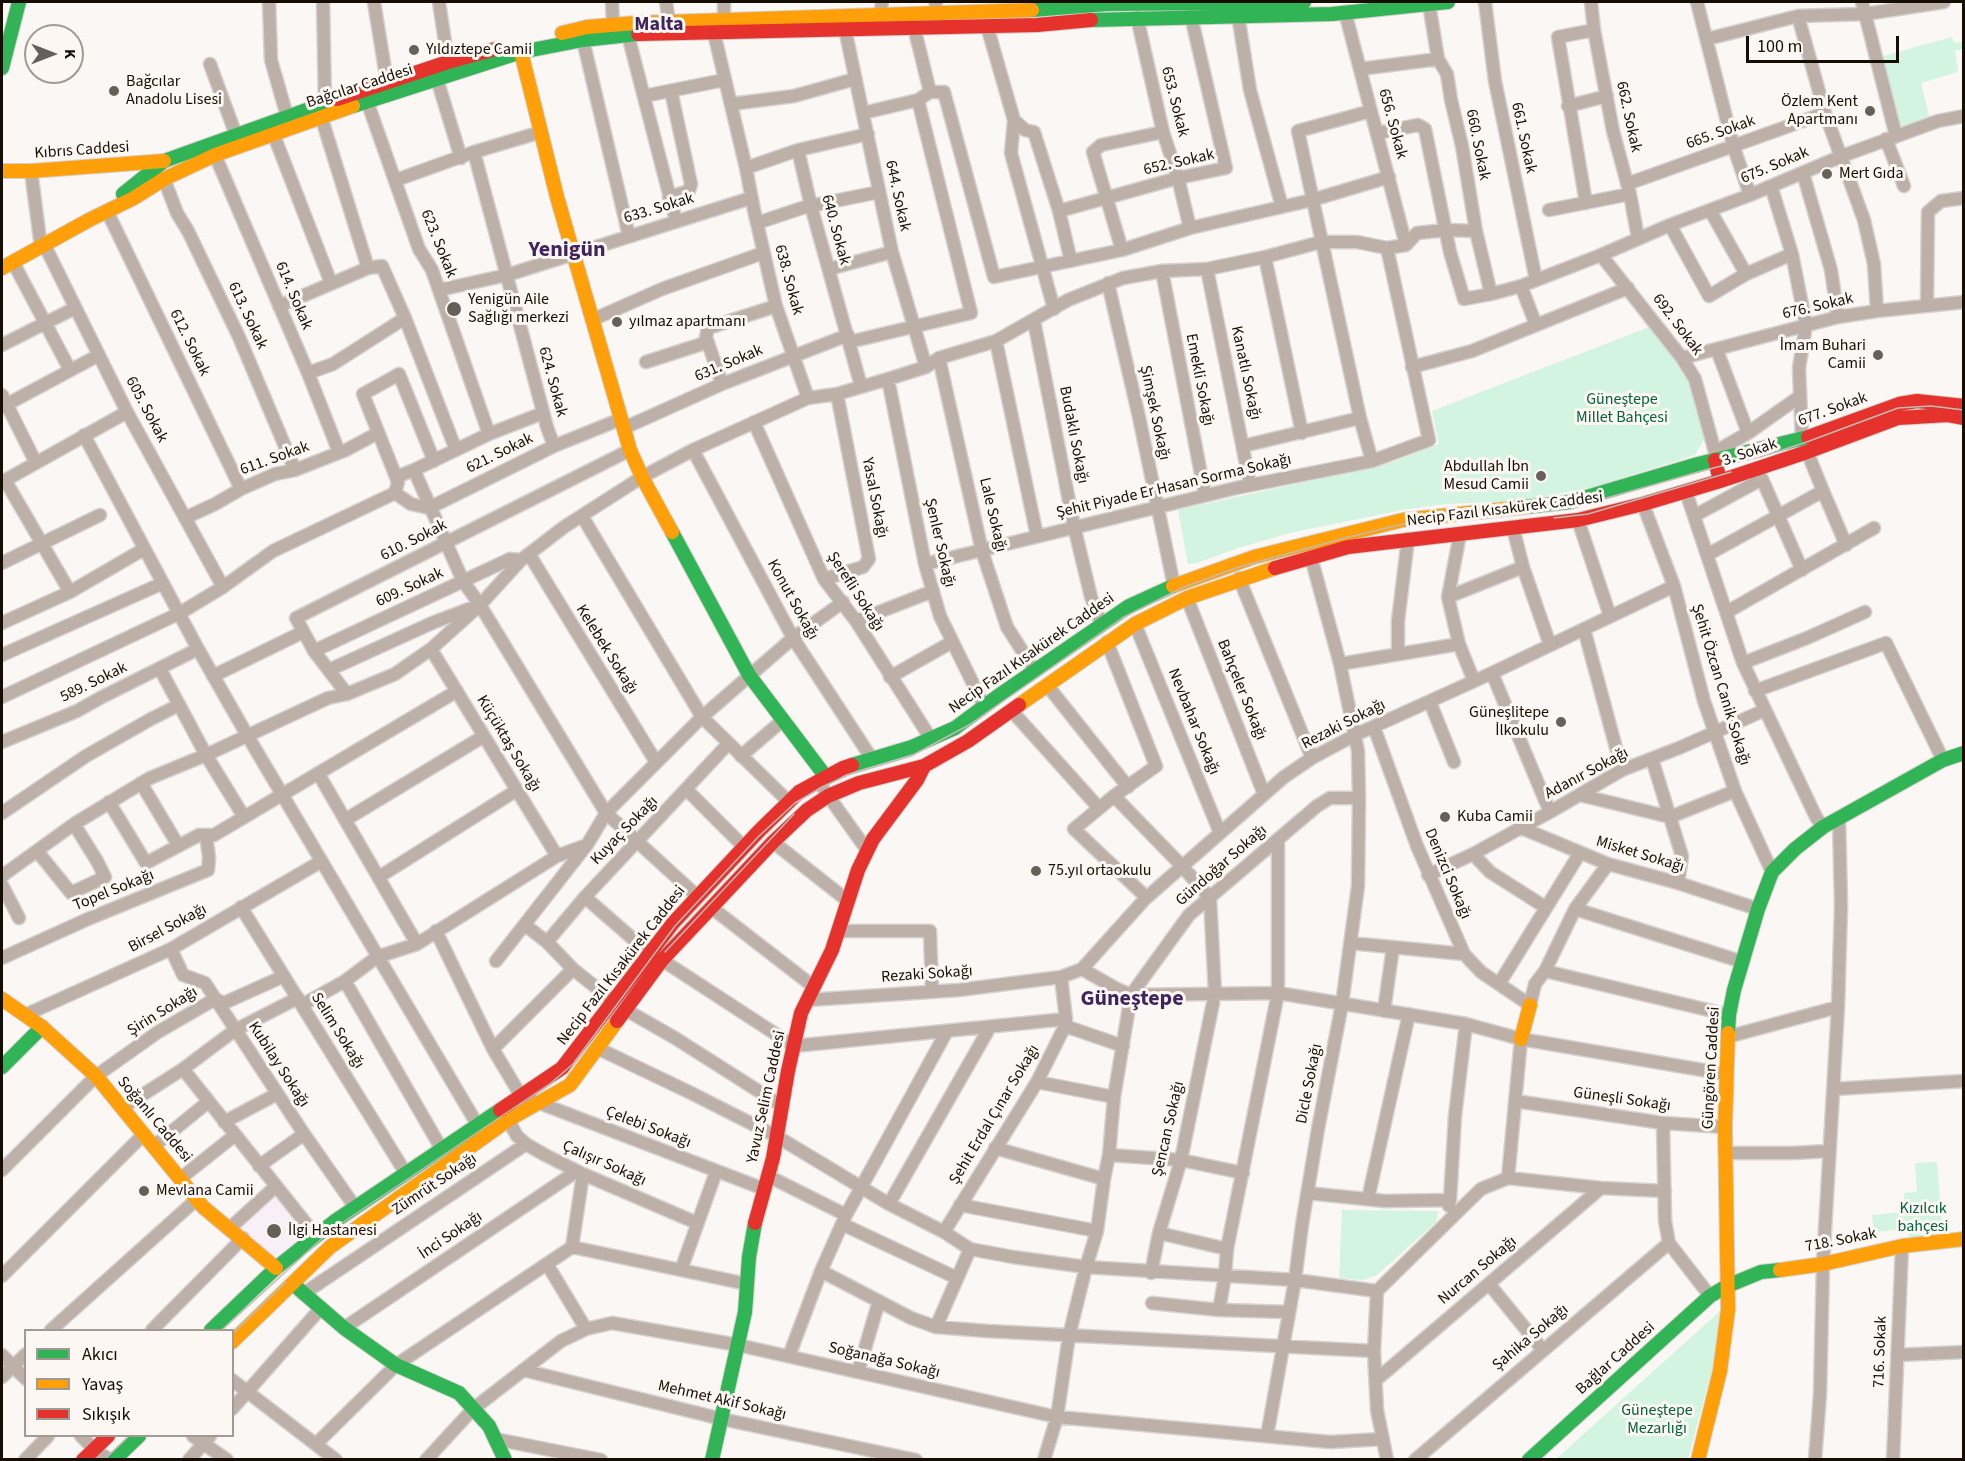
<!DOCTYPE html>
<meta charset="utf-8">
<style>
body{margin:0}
#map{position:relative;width:1965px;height:1461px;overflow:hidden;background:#faf7f4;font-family:"Source Sans 3",sans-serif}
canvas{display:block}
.frame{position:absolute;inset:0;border:3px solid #160e05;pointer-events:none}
.legend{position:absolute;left:24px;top:1329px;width:210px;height:108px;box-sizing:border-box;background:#fcf7f2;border:2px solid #a09a93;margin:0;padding:8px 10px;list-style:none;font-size:18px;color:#160e05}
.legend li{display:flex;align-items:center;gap:12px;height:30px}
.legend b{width:30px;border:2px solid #a09a93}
.north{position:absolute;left:24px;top:24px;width:60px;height:60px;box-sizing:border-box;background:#fcf7f2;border:2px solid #a09a93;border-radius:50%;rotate:90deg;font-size:16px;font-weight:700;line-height:24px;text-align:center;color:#160e05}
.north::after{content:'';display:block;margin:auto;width:21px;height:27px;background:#666059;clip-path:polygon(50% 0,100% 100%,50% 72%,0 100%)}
.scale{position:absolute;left:1746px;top:36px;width:153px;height:27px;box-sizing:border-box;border:3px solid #160e05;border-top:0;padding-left:8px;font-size:18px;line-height:21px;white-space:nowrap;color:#160e05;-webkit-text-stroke:4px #fcf7f2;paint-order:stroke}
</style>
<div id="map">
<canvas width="1965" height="1461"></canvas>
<div class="frame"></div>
<ul class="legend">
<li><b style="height:8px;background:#30b455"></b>Akıcı</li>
<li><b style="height:8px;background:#ff9f0a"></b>Yavaş</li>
<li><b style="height:8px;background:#e5322d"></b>Sıkışık</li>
</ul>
<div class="north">K</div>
<div class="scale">100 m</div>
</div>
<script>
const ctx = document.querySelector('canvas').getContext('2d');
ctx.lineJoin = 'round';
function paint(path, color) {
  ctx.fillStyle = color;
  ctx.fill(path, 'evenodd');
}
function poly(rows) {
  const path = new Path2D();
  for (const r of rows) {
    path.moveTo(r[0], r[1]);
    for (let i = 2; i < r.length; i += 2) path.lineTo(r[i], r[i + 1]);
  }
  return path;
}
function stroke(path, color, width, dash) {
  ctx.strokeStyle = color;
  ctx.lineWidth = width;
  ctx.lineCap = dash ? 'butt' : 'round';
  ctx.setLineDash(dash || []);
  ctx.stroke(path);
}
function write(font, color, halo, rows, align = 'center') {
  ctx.font = font + ' "Source Sans 3",sans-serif';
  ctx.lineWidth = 6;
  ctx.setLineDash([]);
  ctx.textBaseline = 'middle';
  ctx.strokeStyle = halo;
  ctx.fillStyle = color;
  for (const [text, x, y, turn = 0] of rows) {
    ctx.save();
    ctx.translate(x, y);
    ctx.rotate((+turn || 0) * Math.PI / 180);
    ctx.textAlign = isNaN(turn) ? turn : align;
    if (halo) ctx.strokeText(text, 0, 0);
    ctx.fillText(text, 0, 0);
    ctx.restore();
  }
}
const medical = poly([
 [277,1193,310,1235,273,1263,237,1227]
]);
const green = poly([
 [1952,37,1954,43,1963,41,1963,49,1955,51,1958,72,1921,83,1931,124,1896,136,1876,58],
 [1652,326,1689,376,1706,436,1695,455,1594,487,1520,501,1446,504,1402,510,1290,533,1238,548,1197,563,1188,564,1178,510,1390,463,1439,444,1432,411],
 [1937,1162,1943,1237,1909,1239,1908,1229,1874,1232,1872,1215,1905,1212,1904,1193,1917,1192,1915,1163],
 [1342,1210,1438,1211,1436,1222,1377,1275,1364,1280,1339,1278],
 [1720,1311,1714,1362,1688,1459,1555,1460]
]);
const street = poly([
 [269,2,271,60,287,116],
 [323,2,325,102],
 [374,2,387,82],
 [439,2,448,62],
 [612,2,613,25],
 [666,2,669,22],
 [724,2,724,20],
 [1485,2,1495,81,1536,280],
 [1591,2,1594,30,1613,131,1630,194,1638,238],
 [1697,2,1733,145,1750,195],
 [1862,2,1896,136],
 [1429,4,1438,59,1447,74,1451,100,1462,146,1476,231,1491,294],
 [1345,12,1406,245],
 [935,14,936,2],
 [1238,15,1250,90,1282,207],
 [880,16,882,2],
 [1798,16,1825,113,1864,220,1874,264,1877,311],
 [1137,17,1163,132,1178,178,1190,228],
 [987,26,1014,120,1025,130,1034,132,1059,211,1071,261],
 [914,27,930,92],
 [845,29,892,252,926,367],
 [714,33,746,168,754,210,776,306,808,398],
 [628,35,676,221],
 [1707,39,1798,16,1865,14,1944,2],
 [583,40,629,236],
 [210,64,236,135],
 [1360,69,1438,59],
 [437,79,461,158],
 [644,96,724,80],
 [367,101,419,249,432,270,489,434],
 [731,104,794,96,855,79],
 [1568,106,1607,96],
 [1371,111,1298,131,1360,418,1372,461],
 [863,113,918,100,930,92,944,92,994,277,1122,250,1190,228,1312,200,1389,177],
 [321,116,368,268],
 [1014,120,1011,153,1054,309],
 [273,133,331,283],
 [1377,133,1418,125,1425,129,1450,252,1464,299,1491,294,1521,286,1601,255,1670,225,1750,195,1842,156,1938,121,1964,116],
 [1886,139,1904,186],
 [474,152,547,427,554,446],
 [215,155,308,373,339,452],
 [746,168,798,150],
 [31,171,41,247],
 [1803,173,1831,270,1838,317],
 [164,179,177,213,188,231,239,337,295,470],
 [396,180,474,152,541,132],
 [1627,184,1825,113],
 [669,197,689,191,691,184,671,91],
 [1586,203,1558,37,1594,30],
 [1549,210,1630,194],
 [1710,210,1746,274],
 [107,211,241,489],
 [1059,211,1178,178,1226,168,1191,16],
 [757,223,805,207,879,192],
 [1670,225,1709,296,1746,274,1792,254],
 [45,246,127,412,223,587],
 [1122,250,1093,152,1101,145,1163,132],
 [1601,255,1682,358,1695,379,1715,452,1715,460],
 [1265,257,1302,433],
 [13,262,70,370],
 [829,269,892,252],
 [1207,269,1250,484],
 [1162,271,1205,495],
 [1108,283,1139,417,1174,586],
 [1521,286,1536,325],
 [439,290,507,275,751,198],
 [279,306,368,268,382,266,405,318,456,450],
 [1927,306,1928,212,1941,201,1964,198],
 [594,319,662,289,763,253],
 [1034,321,1074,526,1091,597,1101,624],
 [996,341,1037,536],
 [849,342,971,313,918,100],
 [2,345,75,308],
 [1717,350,1748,433],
 [939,358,982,551,1007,627,1035,671],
 [1682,358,1838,317,1877,311,1964,302],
 [646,362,708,342],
 [1412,367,1472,351,1628,288],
 [308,373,333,364,405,318],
 [888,379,925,564,940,616,984,706],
 [722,384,706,337,708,328,776,306],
 [861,386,811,206,798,150,868,134],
 [2,395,36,463],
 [2,407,99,355],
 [754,422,824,579,856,621,931,739],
 [624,428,722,384,848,335],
 [84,435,198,649,247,735,477,1124],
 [1243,446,1360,418],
 [693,450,793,638,872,759],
 [1715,452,1748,433,1799,397],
 [414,470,463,581,480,605,606,813,697,896],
 [396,477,414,470,489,434,543,413],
 [5,480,70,592],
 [2,482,127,412],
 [1823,491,1846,545],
 [1686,492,1743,663,1816,817,1823,827],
 [395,493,411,504,429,508,554,446,621,419],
 [1643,504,1674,586,1704,701,1735,791,1772,872],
 [582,516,702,717,789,802],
 [1694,516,1762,479,1802,570],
 [185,518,215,504,241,489,275,474,295,470,346,450,378,433],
 [1578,520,1610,616],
 [1513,528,1523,567,1550,645],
 [1460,534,1448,597,1459,644,1474,681],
 [529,554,656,762],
 [1707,555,1823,491,1802,439,1799,368,1806,325,1792,254,1771,186],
 [2,563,100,515],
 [925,564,1236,488,1372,461,1429,440,1387,248],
 [1239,578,1312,758],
 [824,579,863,567,869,559,837,394],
 [1448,597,1523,567],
 [1187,598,1264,794],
 [1727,612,1874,528],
 [856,621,933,591],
 [2,623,70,592,144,549],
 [1135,624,1220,833],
 [1584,629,1622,770],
 [1107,642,1156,766,1114,796,1074,829,1146,897],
 [431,649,557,856],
 [314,651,510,559,521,560],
 [1398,654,1398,621,1408,539],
 [2,655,163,583],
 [1743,663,1807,638,1865,612],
 [1340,664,1459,644],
 [160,669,206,755,244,817],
 [329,670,432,623,474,607],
 [1492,673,1550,812],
 [213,676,303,632],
 [890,677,952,642],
 [1047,685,1128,787],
 [1755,691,1886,643,1943,760],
 [347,694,314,651,296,618,630,450],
 [2,697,180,613,223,587,273,551,395,493,398,482,396,477,363,394,394,377,399,374,434,461],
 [1430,702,1454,762],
 [1011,710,1099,808],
 [1374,727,1417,846,1464,954,1481,972,1530,1005,1535,984,1545,971,1575,909,1608,864],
 [2,742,77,711,102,697,198,649],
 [741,756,783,720],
 [1652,759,1682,856,1678,883],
 [318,773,417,944],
 [141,783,178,845],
 [687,790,744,847],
 [824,790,867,850],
 [1580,795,1670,817,1735,791],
 [1114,796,1182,866,1210,898,1215,993,1181,1160,1159,1233,1151,1273],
 [109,802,146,863,199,835,214,835,457,691],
 [2,813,86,756,151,719,179,705],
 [345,820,484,736],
 [1519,827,1608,864,1678,883,1758,909],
 [773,842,848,901],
 [37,851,71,893,105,877,97,861,74,824],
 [1473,854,1490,872,1545,907],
 [1428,875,1473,854,1550,812,1622,770,1679,748,1765,710],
 [2,876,74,824,150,778,206,755,328,698,347,694,395,674,431,649,480,605,521,560,564,527,642,477,693,450,808,398,837,394,888,379,926,367,939,358,996,341,1068,300,1123,278,1162,271,1207,269,1265,257,1321,242,1357,242,1387,248,1406,245,1417,233,1446,230,1476,231],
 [379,877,517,790],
 [2,885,19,918],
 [585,897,649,953],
 [241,907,405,1172],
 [712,908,814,987],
 [1575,909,1743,962],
 [525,925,547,942,573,969,613,1001],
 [436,931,493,1049,521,1096,764,1189],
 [838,931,930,931,932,991],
 [547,942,585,897,728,744],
 [1350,943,1464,954],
 [171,949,183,975,205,983,304,1134,355,1207],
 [2,958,88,919,208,870,209,857,206,835],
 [662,960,794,1046,1066,1019],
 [496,961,586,846],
 [1082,969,1117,989,1131,995,1278,993,1466,1024,1521,1039,1726,1074],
 [1545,971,1729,1015],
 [345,981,441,1148],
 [1499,984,1580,853],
 [808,1000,959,990,1061,977,1082,969,1145,899,1284,777,1312,758,1355,735,1492,673,1674,586],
 [302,1005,345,981,377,957,417,944,557,856,587,845,606,813,702,717,793,638,843,602],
 [626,1010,675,1038,782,1106],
 [1384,1011,1393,947],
 [25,1015,171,949,320,862],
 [1065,1026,1123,1046],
 [1727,1037,1838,1007],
 [597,1048,689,1092,776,1136,889,1204,944,1232,970,1249,1013,1257,1086,1267,1295,1280,1377,1291],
 [493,1049,573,969],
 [183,1069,316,1236],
 [1037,1082,1114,1097],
 [1834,1089,1964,1081],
 [1515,1101,1663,1123,1725,1127],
 [122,1108,183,1069,235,1030,298,998],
 [508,1120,517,1136,526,1144,545,1155,583,1174,697,1223],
 [224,1122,277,1094],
 [1663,1123,1665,1221,1669,1243,1710,1296],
 [154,1146,208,1102],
 [995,1148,1104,1179],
 [1725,1153,1792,1153,1829,1151],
 [1109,1155,1181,1160,1243,1173],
 [259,1166,304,1134],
 [2,1170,96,1076,158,1032,215,999,224,1003,284,976],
 [768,1176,846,1215],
 [181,1178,235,1135],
 [1508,1178,1521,1039],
 [1307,1193,1385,1201,1450,1200,1449,1206],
 [1368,1199,1409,1014],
 [1450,1200,1455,1116,1466,1024],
 [889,1204,990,1027],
 [960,1205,1097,1231],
 [842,1224,957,1278],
 [230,1228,275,1187],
 [944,1232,1037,1082,1065,1026,1066,1019,1061,977],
 [1159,1233,1227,1249],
 [572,1247,583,1174],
 [547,1264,586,1329],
 [681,1270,716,1172],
 [821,1271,911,1318,936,1327,987,1331,1374,1351],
 [2,1276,144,1134],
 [1489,1284,1542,1349],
 [1377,1291,1481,1189,1508,1178,1601,1188,1665,1191],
 [1377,1291,1374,1351,1377,1410,1387,1460],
 [303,1294,526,1144],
 [1152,1303,1219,1310,1289,1312],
 [1219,1310,1225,1276,1227,1249,1278,993,1278,839],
 [936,1327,970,1249],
 [344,1328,577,1171],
 [51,1330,197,1199],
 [152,1330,243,1238],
 [2,1355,26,1379],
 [1897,1355,1964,1352],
 [789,1356,821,1271,846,1215,947,1031],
 [523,1370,722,1419,916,1460],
 [858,1372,879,1301],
 [2,1377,26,1354],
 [232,1380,336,1460],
 [1376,1380,1601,1188],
 [232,1409,321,1308],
 [81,1436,95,1450,110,1460],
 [193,1436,227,1460],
 [1267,1436,1295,1280,1302,1225,1318,1129,1342,1004,1358,886,1359,798,1358,751,1340,664,1311,557],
 [495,1439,601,1460],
 [316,1444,396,1365,572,1247,747,1284],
 [25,1460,48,1436],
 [189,1460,210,1436],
 [426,1460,473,1409,561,1341,586,1329,612,1323,738,1345,1057,1417,1330,1442,1383,1439],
 [1044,1460,1057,1417,1069,1336,1086,1267,1097,1231,1104,1179,1109,1155,1114,1097,1131,995,1189,915,1317,806,1330,798,1359,798],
 [1415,1460,1669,1243],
 [1815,1460,1820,1394,1823,1264,1838,1007,1841,906,1839,818],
 [1893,1460,1902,1246]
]);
const fast = poly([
 [1032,10,1107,4,1304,2],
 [1091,20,1332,14,1448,2],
 [2,68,19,2],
 [353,106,521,52,583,40,638,34],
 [123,194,164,161,337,99],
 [1525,507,1570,502,1698,464,1808,437],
 [672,532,749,675,826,777],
 [852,765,912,747,955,728,998,696,1129,606,1173,586],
 [1728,1033,1729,1015,1734,990,1758,909,1772,872,1795,849,1823,827,1943,760,1964,753],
 [2,1067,42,1027],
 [293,1284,344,1328,396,1365,459,1393,489,1426,505,1460],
 [211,1330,276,1268,335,1221,500,1110],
 [114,1460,139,1436],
 [712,1460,745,1312,749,1257,755,1223],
 [1529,1460,1710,1296,1727,1286,1761,1272,1780,1270]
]);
const slow = poly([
 [562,33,587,27,635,23,1032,10],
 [521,52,557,197,630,450,642,477,672,532],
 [2,171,31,171,164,161],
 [2,268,89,220,134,198,164,179,215,155,353,106],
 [1173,586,1254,557,1403,520,1525,507],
 [1019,705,1135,624,1187,598,1275,568],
 [2,999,42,1027,96,1076,203,1207,276,1268],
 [1521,1039,1530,1005],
 [1780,1270,1823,1264,1902,1246,1964,1239],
 [232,1342,330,1247,508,1120,570,1085,617,1021],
 [1698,1460,1720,1371,1728,1310,1725,1127,1728,1033]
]);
const jam = poly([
 [638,34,1037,25,1091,20],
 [337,99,448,62,499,48],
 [1808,437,1899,404,1917,401,1964,406],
 [1720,481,1807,452,1898,418,1948,415,1964,418],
 [1275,568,1348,547,1578,520,1643,504,1720,481,1715,460],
 [617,1021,662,960,773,842,807,810,828,796,859,783,924,766,968,741,1019,705],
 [500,1110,562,1068,673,923,759,831,799,792,843,768,852,765],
 [755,1223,773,1158,788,1071,801,1013,832,950,858,870,873,839,917,780,924,766],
 [83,1460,108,1436]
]);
const tram = poly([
 [1554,518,1588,514,1731,472],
 [665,952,794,814],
 [222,1330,330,1231,551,1083,573,1064,675,926,759,836,795,803,822,787,848,775,911,756,969,725,1122,618,1184,587,1239,567,1345,538,1403,524,1555,510,1585,504,1717,467,1760,457,1804,443,1898,408,1931,406,1964,410],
 [232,1334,286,1282],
 [104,1460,129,1436]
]);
const markers = [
 [414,50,6,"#666059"],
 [114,91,6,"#666059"],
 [1870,111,6,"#666059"],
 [1827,174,6,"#666059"],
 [454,309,8,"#666059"],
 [617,322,6,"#666059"],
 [1878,355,6,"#666059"],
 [1541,476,6,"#666059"],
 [1561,722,6,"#666059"],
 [1445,817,6,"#666059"],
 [1036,871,6,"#666059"],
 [144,1191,6,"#666059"],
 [274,1231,8,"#666059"]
];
const poiNames = [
 ["Yıldıztepe Camii",426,50],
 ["Bağcılar",126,82],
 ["Anadolu Lisesi",126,100],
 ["Özlem Kent",1858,102,"right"],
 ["Apartmanı",1858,120,"right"],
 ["Mert Gıda",1839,174],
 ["Yenigün Aile",468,300],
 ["Sağlığı merkezi",468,318],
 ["yılmaz apartmanı",629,322],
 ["İmam Buhari",1866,346,"right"],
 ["Camii",1866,364,"right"],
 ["Abdullah İbn",1529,467,"right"],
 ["Mesud Camii",1529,485,"right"],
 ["Güneşlitepe",1549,713,"right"],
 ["İlkokulu",1549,731,"right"],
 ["Kuba Camii",1457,817],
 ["75.yıl ortaokulu",1048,871],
 ["Mevlana Camii",156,1191],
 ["İlgi Hastanesi",288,1231]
];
const streetNames = [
 ["Bağcılar Caddesi",360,87,-18],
 ["653. Sokak",1174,102,76],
 ["662. Sokak",1628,117,78],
 ["656. Sokak",1392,124,75],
 ["665. Sokak",1721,133,-20],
 ["661. Sokak",1523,138,78],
 ["660. Sokak",1477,145,79],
 ["Kıbrıs Caddesi",82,151,-4],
 ["652. Sokak",1179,163,-13],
 ["675. Sokak",1775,166,-23],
 ["644. Sokak",897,196,78],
 ["633. Sokak",659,209,-17],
 ["640. Sokak",835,230,75],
 ["623. Sokak",438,244,68],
 ["638. Sokak",788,280,75],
 ["614. Sokak",293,296,67],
 ["676. Sokak",1818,307,-13],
 ["613. Sokak",247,316,65],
 ["692. Sokak",1677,325,53],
 ["612. Sokak",189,343,64],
 ["631. Sokak",729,364,-23],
 ["Kanatlı Sokağı",1245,373,78],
 ["Emekli Sokağı",1199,380,79],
 ["624. Sokak",552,382,75],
 ["605. Sokak",146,410,62],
 ["677. Sokak",1833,410,-20],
 ["Şimşek Sokağı",1154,413,78],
 ["Budaklı Sokağı",1073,435,79],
 ["3. Sokak",1750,453,-19],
 ["621. Sokak",500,454,-26],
 ["611. Sokak",275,459,-20],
 ["Şehit Piyade Er Hasan Sorma Sokağı",1174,487,-13],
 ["Yasal Sokağı",874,498,79],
 ["Necip Fazıl Kısakürek Caddesi",1505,510,-7],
 ["Lale Sokağı",992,515,77],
 ["610. Sokak",414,541,-27],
 ["Şenler Sokağı",939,543,77],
 ["609. Sokak",410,588,-25],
 ["Şerefli Sokağı",855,592,57],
 ["Konut Sokağı",792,600,61],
 ["Kelebek Sokağı",606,650,58],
 ["Necip Fazıl Kısakürek Caddesi",1032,654,-35],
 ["589. Sokak",94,683,-26],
 ["Şehit Özcan Canik Sokağı",1720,685,73],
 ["Bahçeler Sokağı",1241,690,68],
 ["Nevbahar Sokağı",1193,722,68],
 ["Rezaki Sokağı",1344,725,-27],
 ["Küçüktaş Sokağı",508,744,59],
 ["Adanır Sokağı",1587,774,-28],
 ["Kuyaç Sokağı",625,831,-46],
 ["Misket Sokağı",1640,855,17],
 ["Gündoğar Sokağı",1222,866,-41],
 ["Denizci Sokağı",1447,874,67],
 ["Topel Sokağı",114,891,-22],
 ["Birsel Sokağı",168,929,-28],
 ["Necip Fazıl Kısakürek Caddesi",622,966,-52],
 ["Rezaki Sokağı",927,975,-4],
 ["Şirin Sokağı",163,1012,-32],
 ["Selim Sokağı",337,1031,58],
 ["Kubilay Sokağı",278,1065,57],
 ["Güngören Caddesi",1712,1068,-87],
 ["Dicle Sokağı",1310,1084,-79],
 ["Yavuz Selim Caddesi",767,1097,-78],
 ["Güneşli Sokağı",1622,1100,8],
 ["Şehit Erdal Çınar Sokağı",995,1115,-59],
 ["Soğanlı Caddesi",154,1120,50],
 ["Çelebi Sokağı",648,1128,21],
 ["Şencan Sokağı",1169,1129,-77],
 ["Çalışır Sokağı",604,1164,24],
 ["Zümrüt Sokağı",435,1185,-34],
 ["İnci Sokağı",451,1236,-34],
 ["718. Sokak",1841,1241,-11],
 ["Nurcan Sokağı",1478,1271,-40],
 ["Şahika Sokağı",1531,1338,-40],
 ["716. Sokak",1881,1352,-88],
 ["Bağlar Caddesi",1616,1359,-42],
 ["Soğanağa Sokağı",884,1361,13],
 ["Mehmet Akif Sokağı",722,1401,13]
];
const parkNames = [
 ["Güneştepe",1622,400],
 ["Millet Bahçesi",1622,418],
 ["Kızılcık",1923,1209],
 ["bahçesi",1923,1227],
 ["Güneştepe",1657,1411],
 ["Mezarlığı",1657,1429]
];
const quarterNames = [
 ["Malta",659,26]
];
const districtNames = [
 ["Yenigün",567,251],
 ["Güneştepe",1132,1000]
];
paint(medical, '#f9eff7');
paint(green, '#d2f4e1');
stroke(street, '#d5d2cf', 15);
stroke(fast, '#d5d2cf', 16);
stroke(slow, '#d5d2cf', 16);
stroke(jam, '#d5d2cf', 16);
stroke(street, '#bcb0a8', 12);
stroke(fast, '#30b455', 14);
stroke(slow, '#ff9f0a', 14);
stroke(jam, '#e5322d', 14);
stroke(tram, '#c1bbb6', 1.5);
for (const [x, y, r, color] of markers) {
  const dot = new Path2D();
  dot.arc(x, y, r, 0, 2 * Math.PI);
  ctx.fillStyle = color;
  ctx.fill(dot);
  stroke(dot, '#fcf7f2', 2);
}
write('16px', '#160e05', '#fcf7f2', poiNames, 'left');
write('16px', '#160e05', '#fcf7f2', streetNames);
write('16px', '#076041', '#fcf7f2', parkNames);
write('bold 20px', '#3f255e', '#fcf7f2', quarterNames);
write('bold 22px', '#3f255e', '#fcf7f2', districtNames);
</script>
